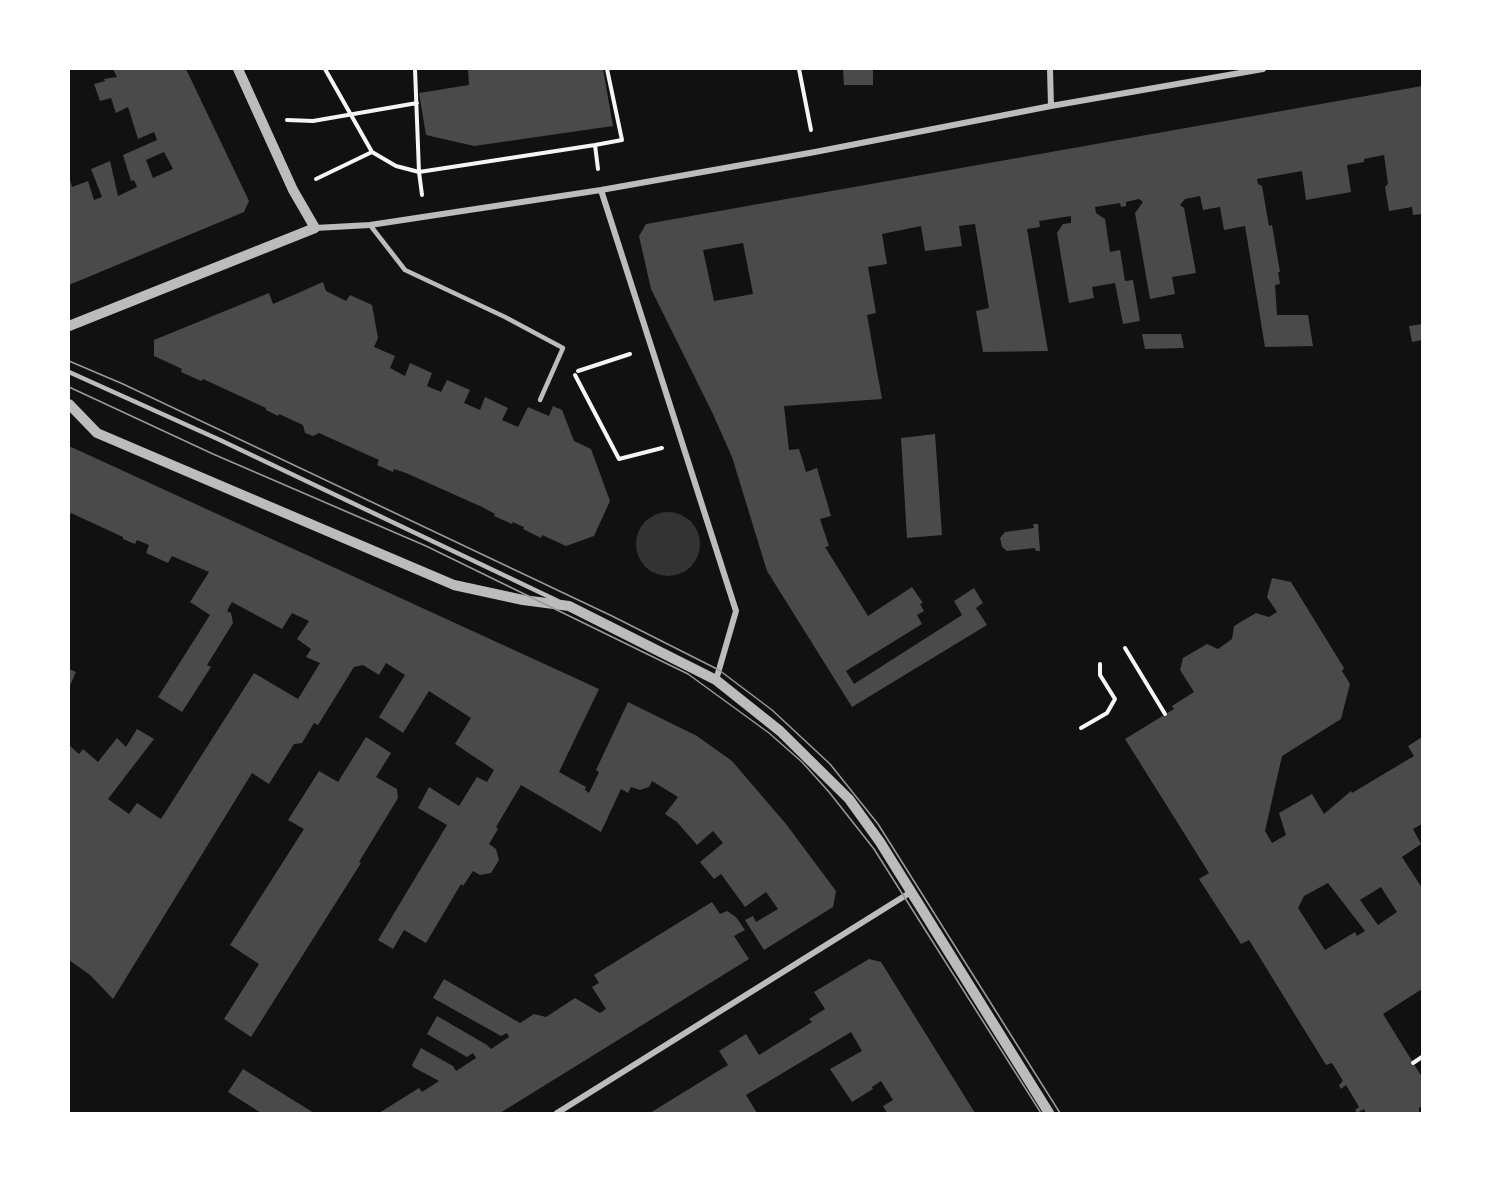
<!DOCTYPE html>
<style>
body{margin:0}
#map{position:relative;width:1491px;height:1182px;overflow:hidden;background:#111;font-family:Rubik,sans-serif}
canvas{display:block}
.frame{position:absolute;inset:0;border:70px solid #fff;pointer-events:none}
</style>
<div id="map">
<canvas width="1491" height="1182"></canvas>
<div class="frame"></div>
</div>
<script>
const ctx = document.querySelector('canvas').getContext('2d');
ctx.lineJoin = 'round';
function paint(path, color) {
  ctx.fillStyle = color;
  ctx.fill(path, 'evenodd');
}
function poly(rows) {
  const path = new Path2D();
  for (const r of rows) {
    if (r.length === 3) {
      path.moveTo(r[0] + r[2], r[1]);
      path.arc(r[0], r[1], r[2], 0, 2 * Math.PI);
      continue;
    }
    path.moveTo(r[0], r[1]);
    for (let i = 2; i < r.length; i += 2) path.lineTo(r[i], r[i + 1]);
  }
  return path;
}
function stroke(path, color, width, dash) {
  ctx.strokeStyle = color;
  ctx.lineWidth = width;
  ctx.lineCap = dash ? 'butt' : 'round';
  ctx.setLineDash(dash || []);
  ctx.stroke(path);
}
const water = poly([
 [668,544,32]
]);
const building = poly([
 [113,69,186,69,249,201,244,212,69,285,69,177,72,187,88,181,94,200,102,197,91,169,110,161,118,196,137,187,134,180,131,181,123,155,157,140,154,132,138,139,128,107,116,113,111,98,100,101,94,84,105,81,104,79,117,77],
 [164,152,173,169,153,178,146,160],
 [468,69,603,69,613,126,474,146,426,135,419,93,469,85],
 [843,69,873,69,873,85,844,85],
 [1422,86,1422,214,1413,215,1412,207,1389,211,1385,187,1388,184,1384,155,1364,159,1364,162,1347,165,1351,192,1306,200,1302,171,1257,179,1258,184,1262,186,1269,226,1272,225,1280,272,1278,272,1280,284,1275,285,1277,315,1308,315,1313,346,1265,347,1245,226,1224,230,1220,207,1203,210,1200,196,1185,199,1180,205,1184,208,1196,273,1172,277,1175,294,1150,299,1135,213,1143,202,1139,199,1126,202,1126,206,1121,207,1120,203,1095,207,1096,213,1105,219,1110,252,1120,250,1125,281,1133,280,1140,321,1123,324,1115,283,1092,287,1094,298,1069,303,1057,233,1063,224,1071,223,1071,216,1039,221,1040,227,1027,229,1048,351,983,352,976,311,989,308,975,224,959,226,962,246,925,251,921,226,882,234,887,264,868,267,876,313,867,315,882,399,784,406,789,450,799,449,806,472,817,468,831,516,820,519,829,546,825,547,868,616,912,587,923,603,920,604,924,611,917,615,922,624,846,671,854,684,962,615,954,601,974,588,983,603,976,608,987,625,852,707,767,571,732,457,712,412,651,289,639,236,646,224],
 [743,243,753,294,714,301,703,250],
 [323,282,326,291,346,301,350,295,372,305,378,338,374,347,395,356,390,368,405,376,410,363,432,373,427,386,441,392,447,380,470,390,464,403,480,410,485,397,508,408,502,420,518,427,528,407,549,416,553,406,562,410,574,441,591,449,610,501,594,536,566,546,542,535,541,538,523,529,524,527,519,525,513,522,512,524,494,516,495,514,482,507,406,473,394,469,393,472,377,465,379,460,330,438,319,433,313,436,305,433,303,425,279,414,278,416,266,410,266,408,203,379,201,381,181,372,182,369,154,356,154,340,269,293,273,304],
 [1422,324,1422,340,1412,342,1409,326],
 [1142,334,1181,334,1184,348,1145,349],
 [935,434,942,535,907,538,901,438],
 [69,446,599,689,559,772,586,787,585,790,589,793,599,772,596,770,628,702,697,736,732,761,786,824,836,891,833,907,764,950,745,920,753,916,756,922,778,909,766,892,745,907,721,874,714,879,700,862,723,843,713,831,697,845,677,822,665,814,678,797,652,781,649,787,640,790,631,787,628,793,621,789,601,832,521,785,496,827,498,829,489,844,496,849,499,860,491,873,480,875,473,871,463,886,461,884,426,943,404,930,393,949,378,940,447,825,418,808,429,787,459,806,477,777,487,782,494,770,455,744,471,718,429,691,403,733,379,717,405,675,386,663,379,675,363,665,354,667,318,725,314,723,302,743,294,744,269,784,252,773,113,999,90,975,69,960,69,745,79,754,83,749,98,762,117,738,126,747,137,729,154,739,108,799,129,814,137,803,161,819,254,673,298,699,320,663,306,657,311,649,297,639,309,621,292,613,282,629,232,602,227,611,231,613,233,623,207,665,211,667,182,712,158,697,210,615,190,602,209,572,172,556,168,563,146,553,149,545,137,540,135,544,123,539,123,537,71,513,69,517],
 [1033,524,1038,524,1040,551,1036,551,1035,548,1007,551,1002,547,1000,538,1005,532,1034,528],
 [1272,578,1291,582,1344,668,1342,671,1350,684,1341,719,1282,756,1265,831,1272,843,1286,835,1279,813,1312,794,1324,814,1351,791,1352,793,1414,756,1408,746,1422,737,1422,824,1413,829,1421,844,1402,857,1422,888,1422,989,1383,1014,1422,1077,1422,1106,1419,1108,1419,1112,1417,1113,1366,1113,1364,1109,1357,1113,1355,1110,1359,1107,1346,1085,1341,1089,1339,1085,1343,1081,1332,1063,1326,1065,1249,940,1241,944,1199,879,1209,873,1125,739,1174,709,1172,706,1194,692,1180,670,1183,658,1207,644,1218,649,1232,639,1234,626,1256,613,1269,617,1277,612,1267,597],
 [1328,883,1365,931,1357,936,1355,932,1325,950,1298,908,1304,896],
 [1381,887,1397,912,1378,925,1360,900],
 [69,669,76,672,69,688],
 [366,737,391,753,376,777,397,789,398,798,359,862,361,863,251,1037,224,1019,259,964,230,945,304,829,288,820,319,771,338,782],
 [712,902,720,914,727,911,736,917,745,930,734,936,749,959,500,1113,379,1113,419,1088,422,1092,439,1081,413,1067,412,1065,421,1048,453,1066,456,1071,476,1058,473,1053,467,1057,427,1034,437,1016,487,1045,491,1049,509,1037,507,1033,501,1036,433,998,444,979,520,1023,534,1014,546,1017,575,998,600,1013,606,1009,592,987,599,983,594,975],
 [869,959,881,962,975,1113,887,1113,883,1106,893,1100,881,1081,872,1087,873,1089,852,1102,830,1069,862,1051,851,1032,746,1095,757,1113,650,1113,728,1065,719,1051,746,1034,759,1055,812,1022,809,1019,825,1009,814,992],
 [243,1069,314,1113,261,1113,228,1092]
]);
const path = poly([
 [325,69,372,152,396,166,419,172,422,195],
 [415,69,419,172,595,145,598,169],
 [799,69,811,130],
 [287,120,313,121,417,103],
 [595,145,622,140,607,69],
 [316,179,372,152],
 [578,371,630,354],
 [575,375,619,459,662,448],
 [1125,648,1165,714],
 [1081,728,1107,713,1115,699,1100,675,1100,664],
 [1413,1063,1422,1057]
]);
const service = poly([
 [370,225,405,270,505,317,563,348,540,400],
 [69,372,220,440,558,601]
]);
const minor = poly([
 [1050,69,1051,106],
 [601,190,736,611,716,680],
 [315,228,370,225,601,190,815,152,1051,106,1263,69],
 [557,1113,911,892]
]);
const tertiary = poly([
 [69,326,315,228,293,190,238,69],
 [69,404,97,433,172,465,454,585,523,600,569,606,716,680,780,731,849,799,880,842,1049,1113]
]);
const tram = poly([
 [69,361,123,384,612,616,719,670,772,710,830,764,878,824,1060,1113],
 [69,387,213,454,426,546,688,674,769,733,802,762,829,792,874,849,1041,1113]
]);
paint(water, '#333');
paint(building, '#4a4a4a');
stroke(path, '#f5f5f5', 4);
stroke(service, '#bcbcbc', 4.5);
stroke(minor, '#bcbcbc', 6);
stroke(tertiary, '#bcbcbc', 10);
stroke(tram, '#9a9a9a', 1.5);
</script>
